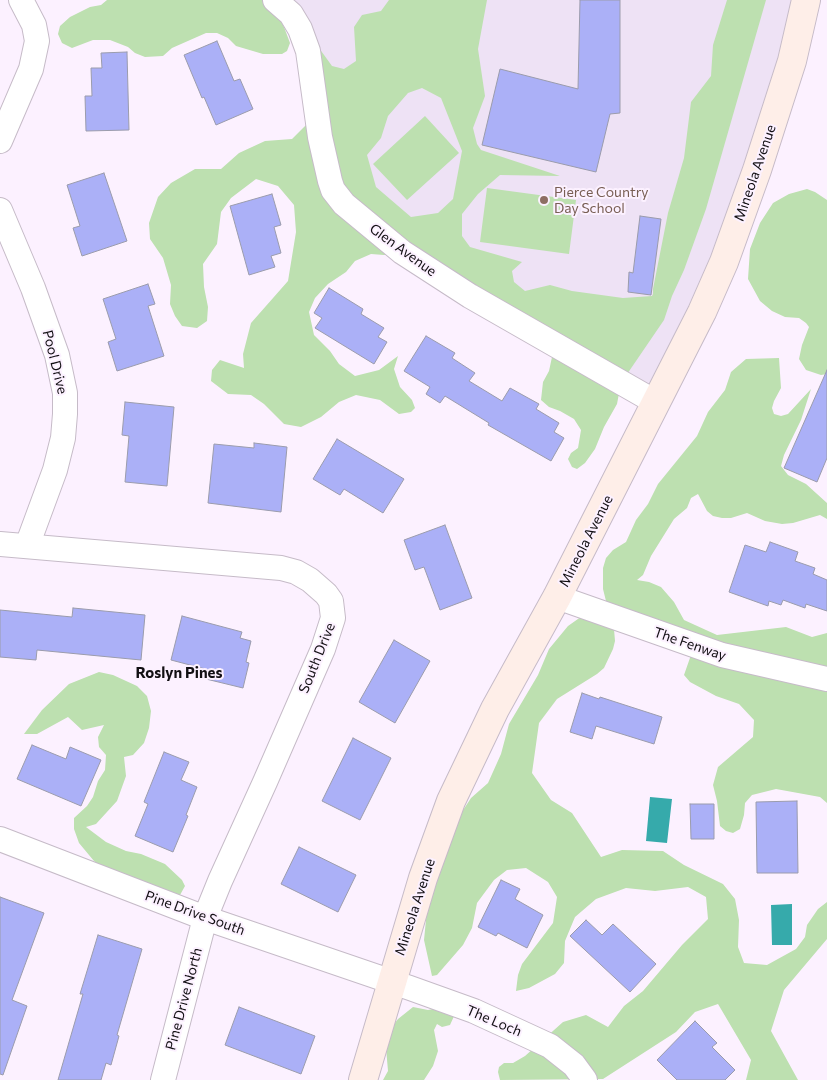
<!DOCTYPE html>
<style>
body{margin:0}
canvas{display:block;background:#fcf1ff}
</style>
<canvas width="827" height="1080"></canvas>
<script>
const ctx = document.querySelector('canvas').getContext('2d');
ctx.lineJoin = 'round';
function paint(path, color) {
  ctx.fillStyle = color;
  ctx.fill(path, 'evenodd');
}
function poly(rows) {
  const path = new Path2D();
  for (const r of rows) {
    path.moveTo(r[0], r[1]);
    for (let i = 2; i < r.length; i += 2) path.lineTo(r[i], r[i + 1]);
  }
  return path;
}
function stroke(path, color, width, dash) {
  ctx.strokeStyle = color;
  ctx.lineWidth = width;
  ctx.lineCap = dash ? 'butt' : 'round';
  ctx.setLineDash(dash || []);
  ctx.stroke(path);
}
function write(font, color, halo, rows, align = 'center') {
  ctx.font = font + ' Commissioner,sans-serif';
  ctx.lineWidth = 4;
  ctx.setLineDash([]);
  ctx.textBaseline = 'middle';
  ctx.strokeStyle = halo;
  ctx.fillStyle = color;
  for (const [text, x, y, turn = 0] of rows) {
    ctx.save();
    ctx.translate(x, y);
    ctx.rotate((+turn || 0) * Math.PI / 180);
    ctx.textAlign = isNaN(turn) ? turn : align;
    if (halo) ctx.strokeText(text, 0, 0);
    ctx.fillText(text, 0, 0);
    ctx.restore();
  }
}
const education = poly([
 [275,0,806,0,792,61,657,403,402,252,308,51]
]);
const green = poly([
 [107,0,264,0,277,14,284,27,290,43,287,51,282,54,263,54,236,46,228,38,217,33,206,33,172,48,163,56,145,57,135,53,128,47,110,40,93,40,72,48,62,43,58,34,60,26,70,17,90,7,101,5],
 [389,0,487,0,478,49,485,96,473,128,477,144,481,150,560,176,500,175,478,194,462,214,462,236,470,247,522,262,512,271,514,282,525,291,550,285,572,291,623,298,652,296,653,294,653,289,668,213,684,158,691,102,711,76,713,45,727,0,766,0,706,209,684,270,672,296,664,320,621,383,617,404,604,427,595,449,585,463,577,469,572,467,568,459,571,453,578,448,581,430,574,419,560,411,549,407,541,400,543,382,549,371,552,357,563,351,402,252,384,255,371,254,355,261,346,272,328,284,315,298,309,312,314,335,330,351,339,364,355,376,379,370,398,356,394,369,400,387,412,400,415,408,411,412,399,414,380,400,356,395,339,402,321,417,301,427,284,424,264,404,251,395,228,394,211,381,212,370,220,360,244,368,243,354,251,323,288,281,296,232,294,205,278,186,256,179,231,198,221,212,217,244,203,264,204,287,208,307,207,321,197,328,182,326,175,316,170,304,171,285,163,258,150,239,149,223,158,197,171,183,195,169,221,169,239,153,265,141,292,139,306,125,315,102,319,48,332,66,344,69,356,61,354,27,362,15,381,11],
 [422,88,441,98,462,151,453,199,438,213,411,217,376,187,367,155,381,138,388,116,408,93],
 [425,116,459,153,407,200,373,164],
 [487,188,576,200,569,254,480,242],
 [807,189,815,192,827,200,827,374,821,375,806,370,799,359,802,345,809,327,806,323,799,318,785,317,772,311,760,301,748,279,750,249,760,223,773,203,789,194],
 [779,358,781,388,774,401,772,408,774,414,781,416,788,414,811,389,801,420,784,455,781,466,788,475,806,484,827,503,827,519,820,515,793,523,782,524,765,521,747,513,731,518,722,518,713,516,707,511,698,494,691,498,687,508,674,519,651,556,643,575,637,580,649,582,661,587,674,602,684,620,717,635,786,627,812,637,827,633,827,803,820,797,776,789,752,795,745,803,744,815,740,829,733,833,726,831,720,826,717,801,713,785,718,767,753,737,754,720,739,704,716,696,690,682,684,675,691,655,614,629,615,641,613,649,604,668,597,674,557,699,539,723,532,773,551,800,572,813,601,857,622,850,663,851,684,865,723,884,735,899,739,920,738,947,744,963,767,965,796,949,805,937,807,925,818,909,827,902,827,939,784,990,771,1031,798,1080,746,1080,751,1060,718,1004,695,1012,676,1032,603,1079,500,1080,498,1072,499,1067,504,1063,513,1063,525,1056,563,1022,586,1015,608,1027,624,1006,643,991,682,945,708,919,706,897,688,887,655,891,626,888,596,899,575,917,565,941,564,963,555,974,529,988,516,991,518,975,522,964,553,923,557,897,548,882,526,868,507,870,494,880,477,903,472,928,463,945,437,975,432,976,424,940,428,900,456,821,471,798,488,783,501,754,509,724,538,675,549,649,568,626,585,614,606,608,606,601,603,589,603,568,606,558,613,550,626,542,636,520,648,504,658,484,697,436,708,412,725,390,731,372,746,359],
 [99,672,113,675,137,686,147,696,151,711,149,728,144,743,133,755,124,757,126,776,117,801,96,824,86,827,106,842,126,851,141,854,165,864,182,880,185,886,180,895,172,897,111,875,94,861,79,843,74,829,74,818,87,806,93,797,98,781,105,770,106,755,99,747,98,737,104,725,82,730,68,717,37,734,24,734,42,710,69,684],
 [413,1007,428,1010,438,1008,455,1014,450,1025,442,1027,437,1024,434,1030,438,1051,433,1066,424,1080,383,1080,388,1071,385,1036,398,1019]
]);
const water = poly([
 [650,797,672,799,667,843,646,841],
 [792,904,792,945,772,945,771,905]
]);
const building = poly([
 [580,0,620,0,620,113,610,114,596,172,482,145,500,69,578,89,580,0],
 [217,41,234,81,240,79,253,109,216,125,204,97,202,98,184,55,217,41],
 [127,52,129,130,86,131,85,96,92,96,91,68,102,68,101,53,127,52],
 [104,173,127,241,82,256,73,228,80,226,67,185,104,173],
 [272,194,281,225,274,227,281,253,271,256,275,267,249,275,230,206,272,194],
 [640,216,661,219,651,295,628,292,629,272,633,273,640,216],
 [148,284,155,304,148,306,164,356,117,371,108,342,116,339,103,299,148,284],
 [329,288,363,309,361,314,384,328,378,337,387,342,374,364,315,328,322,318,314,313,329,288],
 [426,336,455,353,452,358,475,373,469,381,502,401,510,388,539,404,536,409,559,423,554,432,564,438,551,461,488,425,489,423,445,396,440,403,426,394,430,387,404,371,426,336],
 [827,370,827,458,817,482,784,468,827,370],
 [125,402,174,407,167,486,125,482,129,436,122,435,125,402],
 [337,439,404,479,383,513,344,489,340,495,313,479,337,439],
 [254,443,287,447,281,512,208,503,214,444,254,448,254,443],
 [445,525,472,598,440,610,424,567,415,570,404,540,445,525],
 [770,542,798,552,795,561,815,568,813,574,827,580,827,611,806,604,805,608,783,600,781,605,769,601,768,606,729,592,745,545,766,552,770,542],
 [73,608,145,615,141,660,37,650,36,660,0,657,0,610,72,617,73,608],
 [182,616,242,632,240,638,251,641,246,662,249,663,243,688,206,679,209,670,171,660,182,616],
 [394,640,430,661,395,723,359,702,394,640],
 [582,693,599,699,600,697,662,717,654,744,596,726,592,739,570,732,582,693],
 [353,738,391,758,360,820,322,801,353,738],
 [32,745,66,759,70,747,101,760,81,806,17,779,32,745],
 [164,752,189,762,181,780,197,787,186,815,188,816,173,852,135,836,148,804,144,802,164,752],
 [797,801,798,873,757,873,756,802,797,801],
 [690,804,714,804,714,839,691,839,690,804],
 [299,847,356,875,338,912,281,884,299,847],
 [501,880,520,889,515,899,543,915,527,948,498,933,496,936,478,927,501,880],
 [0,897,44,913,12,1000,27,1006,3,1075,0,1074,0,897],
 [586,920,602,935,613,924,656,964,630,992,570,936,586,920],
 [98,935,142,949,117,1035,119,1036,111,1065,106,1063,101,1080,58,1080,83,994,80,994,98,935],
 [239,1007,315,1036,301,1074,225,1045,239,1007],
 [695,1021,717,1043,712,1047,735,1070,725,1080,677,1080,657,1060,695,1021]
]);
const street = poly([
 [275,0,291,14,300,29,308,51,320,137,330,181,333,190,344,204,402,252,470,296,657,403],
 [0,141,31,69,37,41,34,25,21,0],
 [0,210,33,288,57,355,65,393,65,414,63,438,55,470,27,546],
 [0,544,281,568,296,572,310,580,326,594,331,601,333,618,323,649,265,782,220,881,205,918,163,1080],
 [557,597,722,655,827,679],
 [0,839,205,918,410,988,474,1011,550,1046,574,1065,585,1080]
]);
const secondary = poly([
 [363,1080,423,878,451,801,495,709,557,597,702,312,724,262,757,170,792,61,806,0]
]);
const markers = [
 [544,200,5,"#8d6e63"]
];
const streetNames = [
 ["Mineola Avenue",755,173,-71],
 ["Glen Avenue",403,250,36],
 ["Pool Drive",55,362,76],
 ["Mineola Avenue",586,541,-63],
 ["The Fenway",690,644,19],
 ["South Drive",317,658,-68],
 ["Mineola Avenue",415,907,-72],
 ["Pine Drive South",195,913,20],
 ["Pine Drive North",184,999,-75],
 ["The Loch",494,1021,23]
];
const educationNames = [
 ["Pierce Country",554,192],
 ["Day School",554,208]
];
const neighbourhoodNames = [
 ["Roslyn Pines",179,673]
];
paint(education, '#eee2f5');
paint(green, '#bde0b0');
paint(water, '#36aaab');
paint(building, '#abb0f7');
stroke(building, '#9b9cac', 1);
stroke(street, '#c6bbc8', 26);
stroke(secondary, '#c6bbc8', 30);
stroke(street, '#fff', 24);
stroke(secondary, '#feeee8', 28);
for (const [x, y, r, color] of markers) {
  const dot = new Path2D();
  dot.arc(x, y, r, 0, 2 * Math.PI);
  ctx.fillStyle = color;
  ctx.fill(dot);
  stroke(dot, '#fcf1ff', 2);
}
write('14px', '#120f13', '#fcf1ff', streetNames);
write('14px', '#785e54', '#fcf1ff', educationNames, 'left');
write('bold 15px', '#120f13', '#fcf1ff', neighbourhoodNames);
</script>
